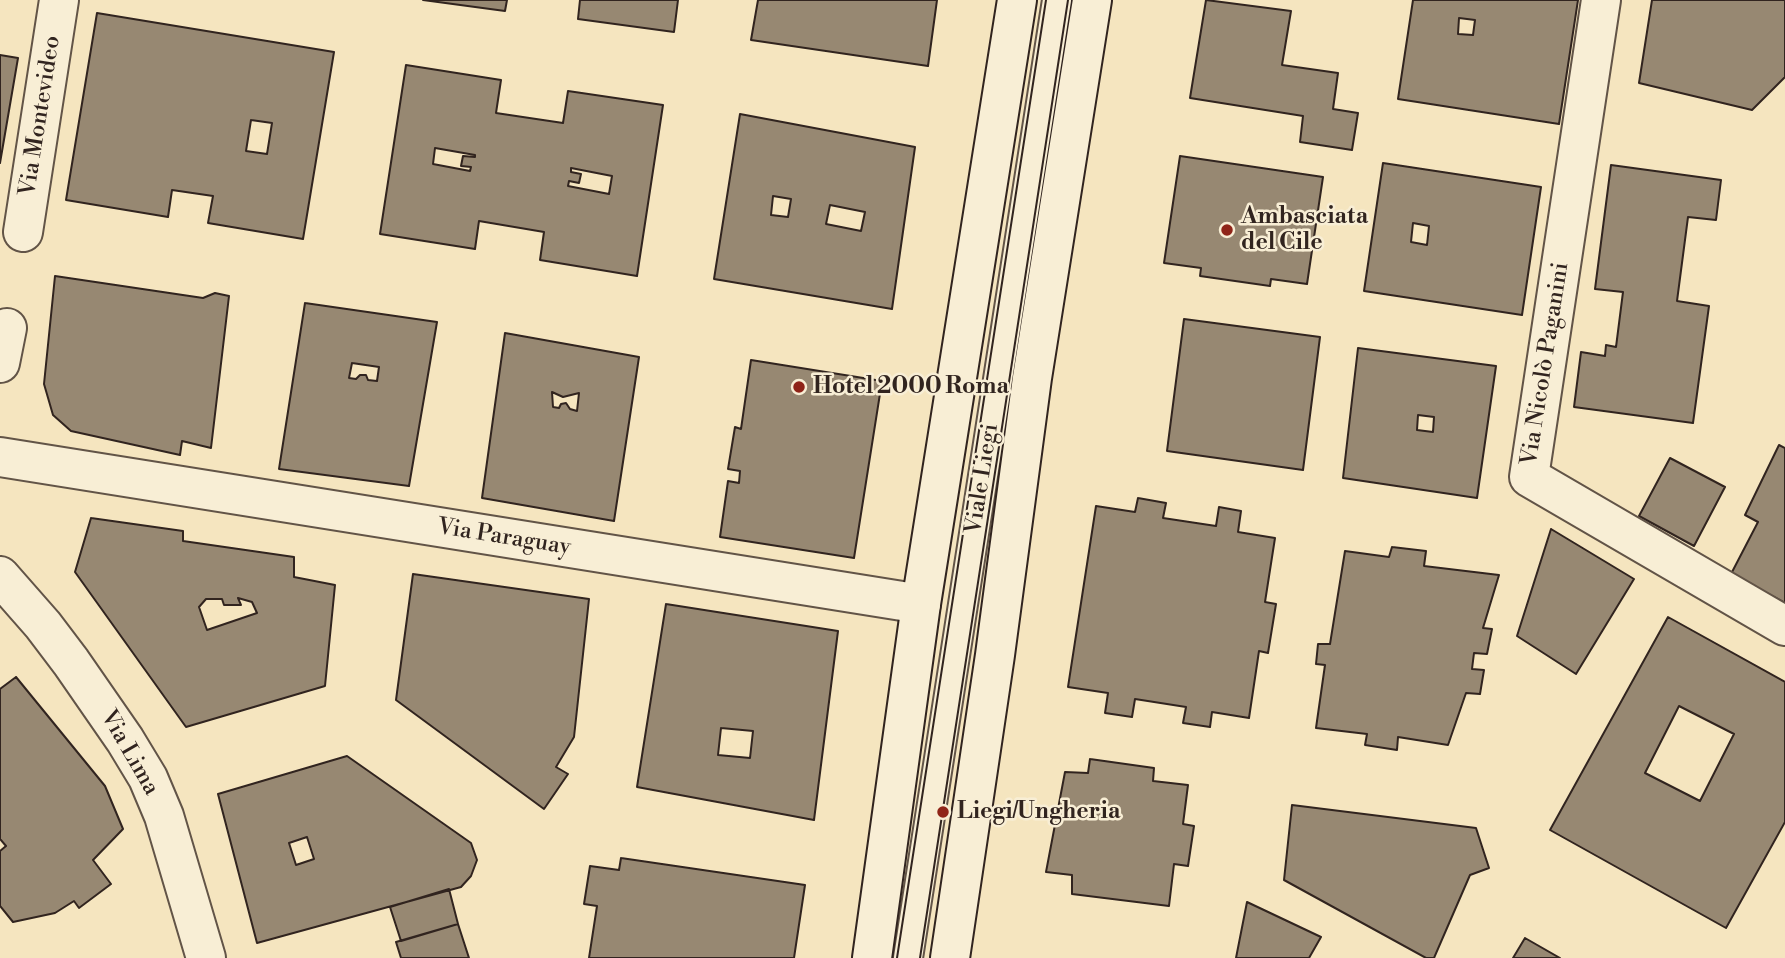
<!DOCTYPE html>
<meta charset="utf-8">
<style>
body{margin:0}
canvas{display:block;background:#f5e5bf}
</style>
<canvas width="1785" height="958"></canvas>
<script>
const ctx = document.querySelector('canvas').getContext('2d');
ctx.lineJoin = 'round';
function paint(path, color) {
  ctx.fillStyle = color;
  ctx.fill(path, 'evenodd');
}
function poly(rows) {
  const path = new Path2D();
  for (const r of rows) {
    path.moveTo(r[0], r[1]);
    for (let i = 2; i < r.length; i += 2) path.lineTo(r[i], r[i + 1]);
  }
  return path;
}
function stroke(path, color, width, dash) {
  ctx.strokeStyle = color;
  ctx.lineWidth = width;
  ctx.lineCap = dash ? 'butt' : 'round';
  ctx.setLineDash(dash || []);
  ctx.stroke(path);
}
function write(font, color, halo, rows, align = 'center') {
  ctx.font = font + ' "Libre Bodoni",serif';
  ctx.lineWidth = 5;
  ctx.setLineDash([]);
  ctx.textBaseline = 'middle';
  ctx.strokeStyle = halo;
  ctx.fillStyle = color;
  for (const [text, x, y, turn = 0] of rows) {
    ctx.save();
    ctx.translate(x, y);
    ctx.rotate((+turn || 0) * Math.PI / 180);
    ctx.textAlign = isNaN(turn) ? turn : align;
    if (halo) ctx.strokeText(text, 0, 0);
    ctx.fillText(text, 0, 0);
    ctx.restore();
  }
}
const building = poly([
 [423,0,507,0,505,11,423,0],
 [580,0,678,0,674,32,578,19,580,0],
 [758,0,937,0,928,66,751,40,758,0],
 [1206,0,1291,11,1282,65,1338,73,1333,109,1358,113,1352,150,1300,142,1303,116,1190,98,1206,0],
 [1413,0,1578,0,1559,124,1398,99,1413,0],
 [1459,18,1475,20,1473,35,1458,34,1459,18],
 [1652,0,1785,0,1785,77,1752,110,1639,83,1652,0],
 [97,13,334,52,303,239,208,223,213,196,172,190,168,217,66,200,97,13],
 [251,120,272,123,267,154,246,151,251,120],
 [0,55,18,58,0,163,0,55],
 [406,65,501,80,496,113,563,123,568,91,663,105,637,276,540,260,544,232,479,221,475,249,380,234,406,65],
 [435,148,475,155,475,157,463,156,461,166,471,167,470,171,433,164,435,148],
 [571,168,612,176,609,194,568,186,569,181,579,183,581,174,571,172,571,168],
 [740,114,915,147,892,309,714,279,740,114],
 [773,196,791,199,788,217,771,215,773,196],
 [830,205,865,212,861,231,826,224,830,205],
 [1180,156,1323,177,1307,284,1271,279,1270,286,1200,276,1201,268,1164,263,1180,156],
 [1383,163,1541,187,1522,315,1364,291,1383,163],
 [1413,223,1429,226,1427,245,1411,242,1413,223],
 [1611,165,1721,180,1716,220,1688,217,1677,301,1709,306,1693,423,1574,407,1581,352,1605,356,1606,345,1616,347,1623,292,1595,289,1611,165],
 [55,276,203,298,215,293,229,296,211,448,182,441,180,455,71,431,53,415,44,384,55,276],
 [305,303,437,322,409,486,279,469,305,303],
 [352,363,379,367,377,381,368,380,366,375,360,375,356,379,349,378,352,363],
 [1184,319,1320,337,1303,470,1167,451,1184,319],
 [505,333,639,357,614,521,482,498,505,333],
 [552,392,563,397,579,393,577,411,570,409,566,403,561,404,559,408,553,407,552,392],
 [1358,348,1496,366,1477,498,1343,478,1358,348],
 [1418,415,1434,417,1433,432,1417,430,1418,415],
 [751,360,882,381,854,558,720,537,728,481,739,483,740,471,728,469,735,427,741,429,751,360],
 [1779,445,1785,448,1785,603,1731,574,1758,522,1745,515,1779,445],
 [1670,458,1725,487,1694,546,1639,516,1670,458],
 [1138,498,1166,503,1163,518,1216,526,1219,507,1241,511,1238,532,1275,538,1265,602,1276,604,1268,653,1259,651,1249,718,1212,712,1210,727,1183,723,1186,707,1135,699,1132,717,1105,713,1108,693,1068,687,1096,506,1135,512,1138,498],
 [91,518,183,531,183,541,294,557,294,577,335,585,325,686,186,727,75,572,91,518],
 [238,598,252,602,257,613,207,630,199,607,206,599,222,599,224,605,241,605,238,598],
 [1551,529,1634,579,1576,674,1517,636,1551,529],
 [1392,547,1426,551,1424,566,1499,575,1483,628,1492,629,1487,654,1474,653,1472,669,1484,670,1480,694,1466,693,1448,745,1398,737,1397,750,1365,745,1367,734,1316,728,1325,665,1316,664,1318,644,1330,644,1345,551,1389,557,1392,547],
 [413,574,589,599,574,737,556,767,568,774,544,809,396,700,413,574],
 [666,604,838,631,814,820,637,787,666,604],
 [721,728,753,731,750,758,718,755,721,728],
 [1668,617,1785,682,1785,822,1726,928,1550,830,1668,617],
 [1679,706,1734,734,1700,801,1645,773,1679,706],
 [16,677,105,786,123,829,93,860,111,884,79,908,74,901,55,913,13,922,0,906,0,851,6,846,0,839,0,689,16,677],
 [347,756,471,843,477,860,471,876,461,887,257,943,218,794,347,756],
 [307,837,314,859,296,865,289,843,307,837],
 [1090,759,1154,768,1153,781,1188,785,1183,824,1194,826,1188,866,1174,864,1169,906,1072,894,1072,875,1046,872,1065,772,1088,773,1090,759],
 [1292,805,1476,828,1489,868,1470,875,1434,958,1426,958,1284,880,1292,805],
 [621,858,805,885,794,958,589,958,597,906,584,904,590,866,619,870,621,858],
 [449,889,458,924,401,941,390,907,449,889],
 [1247,902,1321,937,1309,958,1236,958,1247,902],
 [458,924,469,958,401,958,396,942,458,924],
 [1525,938,1560,958,1513,958,1525,938]
]);
const service = poly([
 [908,958,1057,0]
]);
const minor = poly([
 [1601,0,1529,477,1785,626],
 [23,232,59,0],
 [0,363,7,328],
 [0,457,921,604]
]);
const tertiary = poly([
 [0,576,43,625,71,662,125,740,148,778,164,816,206,958]
]);
const secondary = poly([
 [872,958,921,604,1017,0],
 [950,958,995,655,1032,378,1092,0]
]);
const tram = poly([
 [897,958,1046,0],
 [920,958,1068,0]
]);
const markers = [
 [1227,230,7,"#8f2418"],
 [799,387,7,"#8f2418"],
 [943,812,7,"#8f2418"]
];
const streetNames = [
 ["Via Montevideo",41,116,-81],
 ["Via Nicolò Paganini",1546,364,-81],
 ["Viale Liegi",983,479,-81],
 ["Via Paraguay",504,538,9],
 ["Via Lima",129,753,60]
];
const poiNames = [
 ["Ambasciata",1241,217],
 ["del Cile",1241,243],
 ["Hotel 2000 Roma",813,387],
 ["Liegi/Ungheria",957,812]
];
paint(building, '#978872');
stroke(building, '#31241f', 2);
stroke(service, '#625447', 32);
stroke(minor, '#625447', 42);
stroke(tertiary, '#625447', 42);
stroke(secondary, '#31241f', 42);
stroke(service, '#f8eed5', 28);
stroke(minor, '#f8eed5', 38);
stroke(tertiary, '#f8eed5', 38);
stroke(secondary, '#f8eed5', 38);
stroke(tram, '#31241f', 2);
for (const [x, y, r, color] of markers) {
  const dot = new Path2D();
  dot.arc(x, y, r, 0, 2 * Math.PI);
  ctx.fillStyle = color;
  ctx.fill(dot);
  stroke(dot, '#f8eed5', 2.5);
}
write('23px', '#31241f', '#f8eed5', streetNames);
write('bold 23px', '#31241f', '#f8eed5', poiNames, 'left');
</script>
